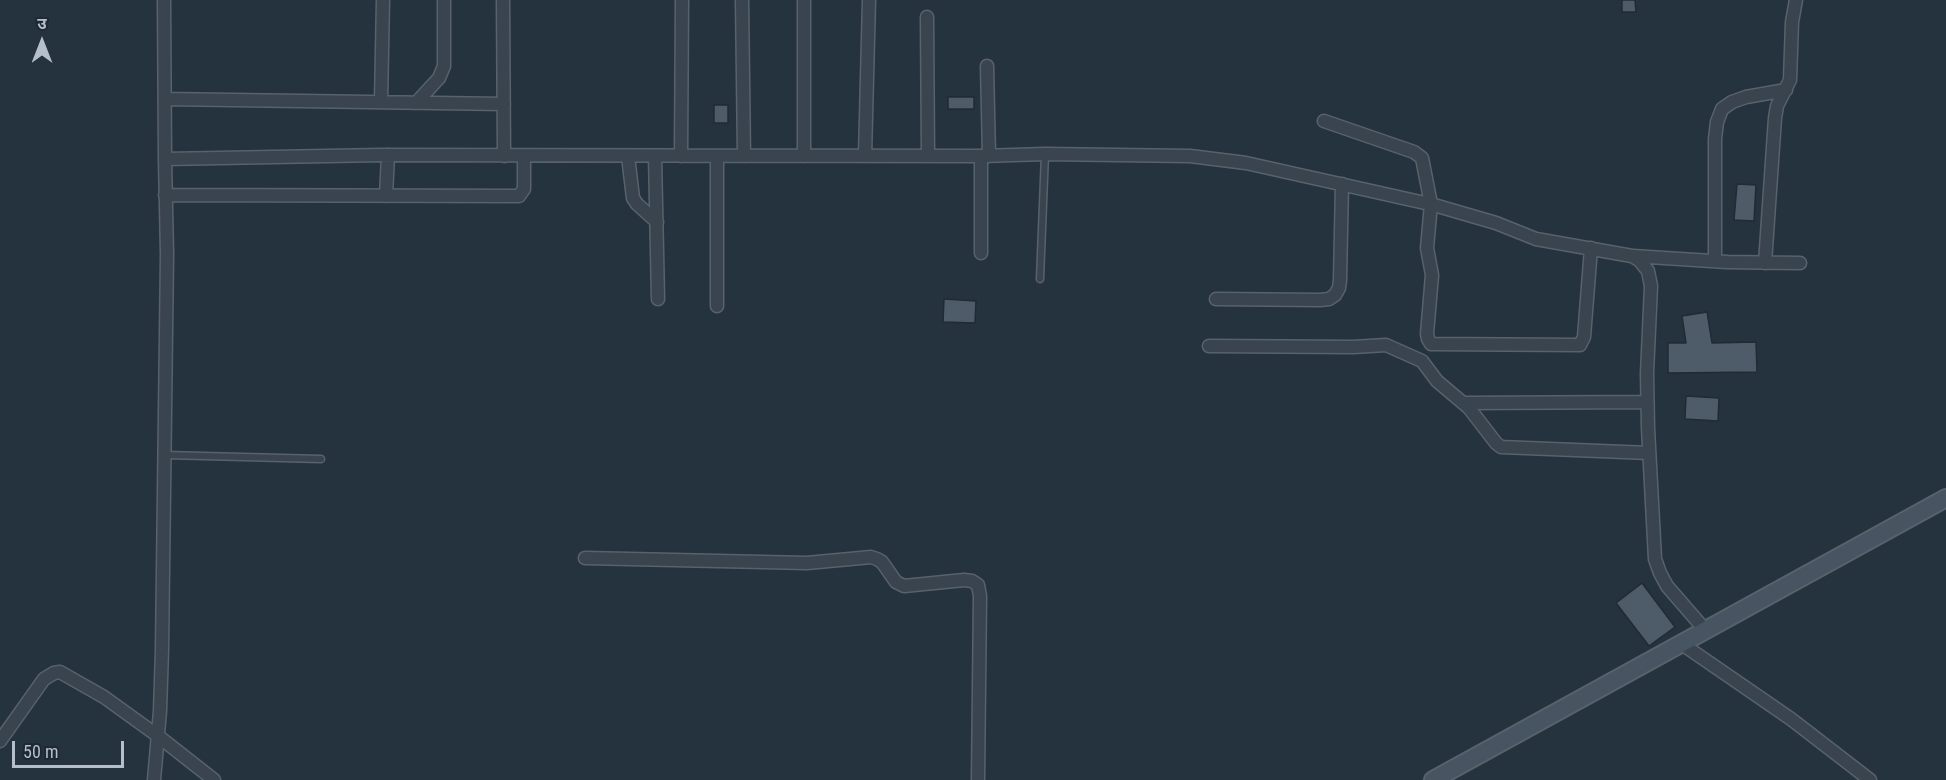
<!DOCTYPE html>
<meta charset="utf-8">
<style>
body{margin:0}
#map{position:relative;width:1946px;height:780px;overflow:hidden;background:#25333e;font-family:"Roboto Condensed","Noto Sans Devanagari",sans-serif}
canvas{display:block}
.north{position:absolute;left:12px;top:12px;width:60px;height:60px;-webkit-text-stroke:4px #1e2933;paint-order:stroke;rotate:0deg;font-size:16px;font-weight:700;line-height:24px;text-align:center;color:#b5bfc9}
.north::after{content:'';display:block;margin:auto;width:21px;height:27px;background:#b5bfc9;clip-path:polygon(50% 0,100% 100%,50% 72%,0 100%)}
.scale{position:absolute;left:12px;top:741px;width:112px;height:27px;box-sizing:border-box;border:3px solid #b5bfc9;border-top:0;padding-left:8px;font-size:18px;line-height:21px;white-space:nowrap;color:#b5bfc9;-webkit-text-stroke:4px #1e2933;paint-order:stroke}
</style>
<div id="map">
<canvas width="1946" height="780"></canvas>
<div class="north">उ</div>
<div class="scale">50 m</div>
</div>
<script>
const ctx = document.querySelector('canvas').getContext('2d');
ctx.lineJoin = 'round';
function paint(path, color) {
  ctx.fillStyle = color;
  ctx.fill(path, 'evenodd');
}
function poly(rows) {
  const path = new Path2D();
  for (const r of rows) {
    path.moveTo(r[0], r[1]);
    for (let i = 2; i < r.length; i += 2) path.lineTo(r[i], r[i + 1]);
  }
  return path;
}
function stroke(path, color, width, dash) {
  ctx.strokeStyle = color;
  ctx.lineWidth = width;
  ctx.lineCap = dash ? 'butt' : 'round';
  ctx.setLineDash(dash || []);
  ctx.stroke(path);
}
const building = poly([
 [1622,0,1635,0,1636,12,1622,12,1622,0],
 [948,97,974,97,974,109,948,109,948,97],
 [714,105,728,105,728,123,714,123,714,105],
 [1737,184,1756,185,1754,221,1734,220,1737,184],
 [944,299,976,301,975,323,943,322,944,299],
 [1707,312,1712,343,1756,342,1757,372,1668,373,1668,343,1686,343,1682,316,1707,312],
 [1686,396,1719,398,1718,421,1685,419,1686,396],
 [1642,583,1675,627,1649,646,1616,603,1642,583]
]);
const lane = poly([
 [1040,279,1045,154],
 [165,455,321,459]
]);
const street = poly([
 [503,0,504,156],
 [742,0,744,156],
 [804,0,804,156],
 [927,17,928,156],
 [987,66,989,156],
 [165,99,504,104],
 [381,102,383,0],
 [416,103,439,78,444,66,444,0],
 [1324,121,1414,152,1422,158,1431,204,1427,248,1432,275,1427,334,1428,339,1431,344,1580,345,1584,337,1591,248],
 [628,156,633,198,637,204,657,222],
 [655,156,658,299],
 [681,156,682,0],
 [717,156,717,306],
 [865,156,869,0],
 [981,156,981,253],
 [165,159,381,155,981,156,1045,154,1190,156,1246,163,1434,205,1496,223,1536,239,1632,256,1640,261,1648,271,1651,286,1647,373,1648,428,1655,559,1660,573,1667,586,1706,631],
 [165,195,519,196,524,189,524,156],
 [386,196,388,155],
 [1633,256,1727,262,1800,263],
 [1715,261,1715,139,1717,122,1722,109,1732,102,1746,97,1786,90],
 [1765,263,1775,118,1777,106,1790,80,1792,22,1796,0],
 [1216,299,1320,300,1329,299,1335,295,1339,288,1340,280,1342,184],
 [1209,346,1353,347,1386,345,1422,361,1437,381,1469,408,1496,443,1501,447,1649,453],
 [1465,403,1647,402],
 [585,558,807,563,871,557,877,559,882,562,896,582,904,586,964,580,972,581,978,585,980,596,978,780],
 [1682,644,1791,719,1870,780],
 [0,741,44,679,54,673,60,672,104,697,158,736,214,780],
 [154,780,160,711,162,650,167,254,165,159,164,0]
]);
const secondary = poly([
 [1433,780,1946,498]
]);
paint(building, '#4e5c69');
stroke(building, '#202b35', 1.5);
stroke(lane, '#57626c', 9);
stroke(street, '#57626c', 15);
stroke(secondary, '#57626c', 20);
stroke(lane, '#39444e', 6);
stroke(street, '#39444e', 12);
stroke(secondary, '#475461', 16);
</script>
